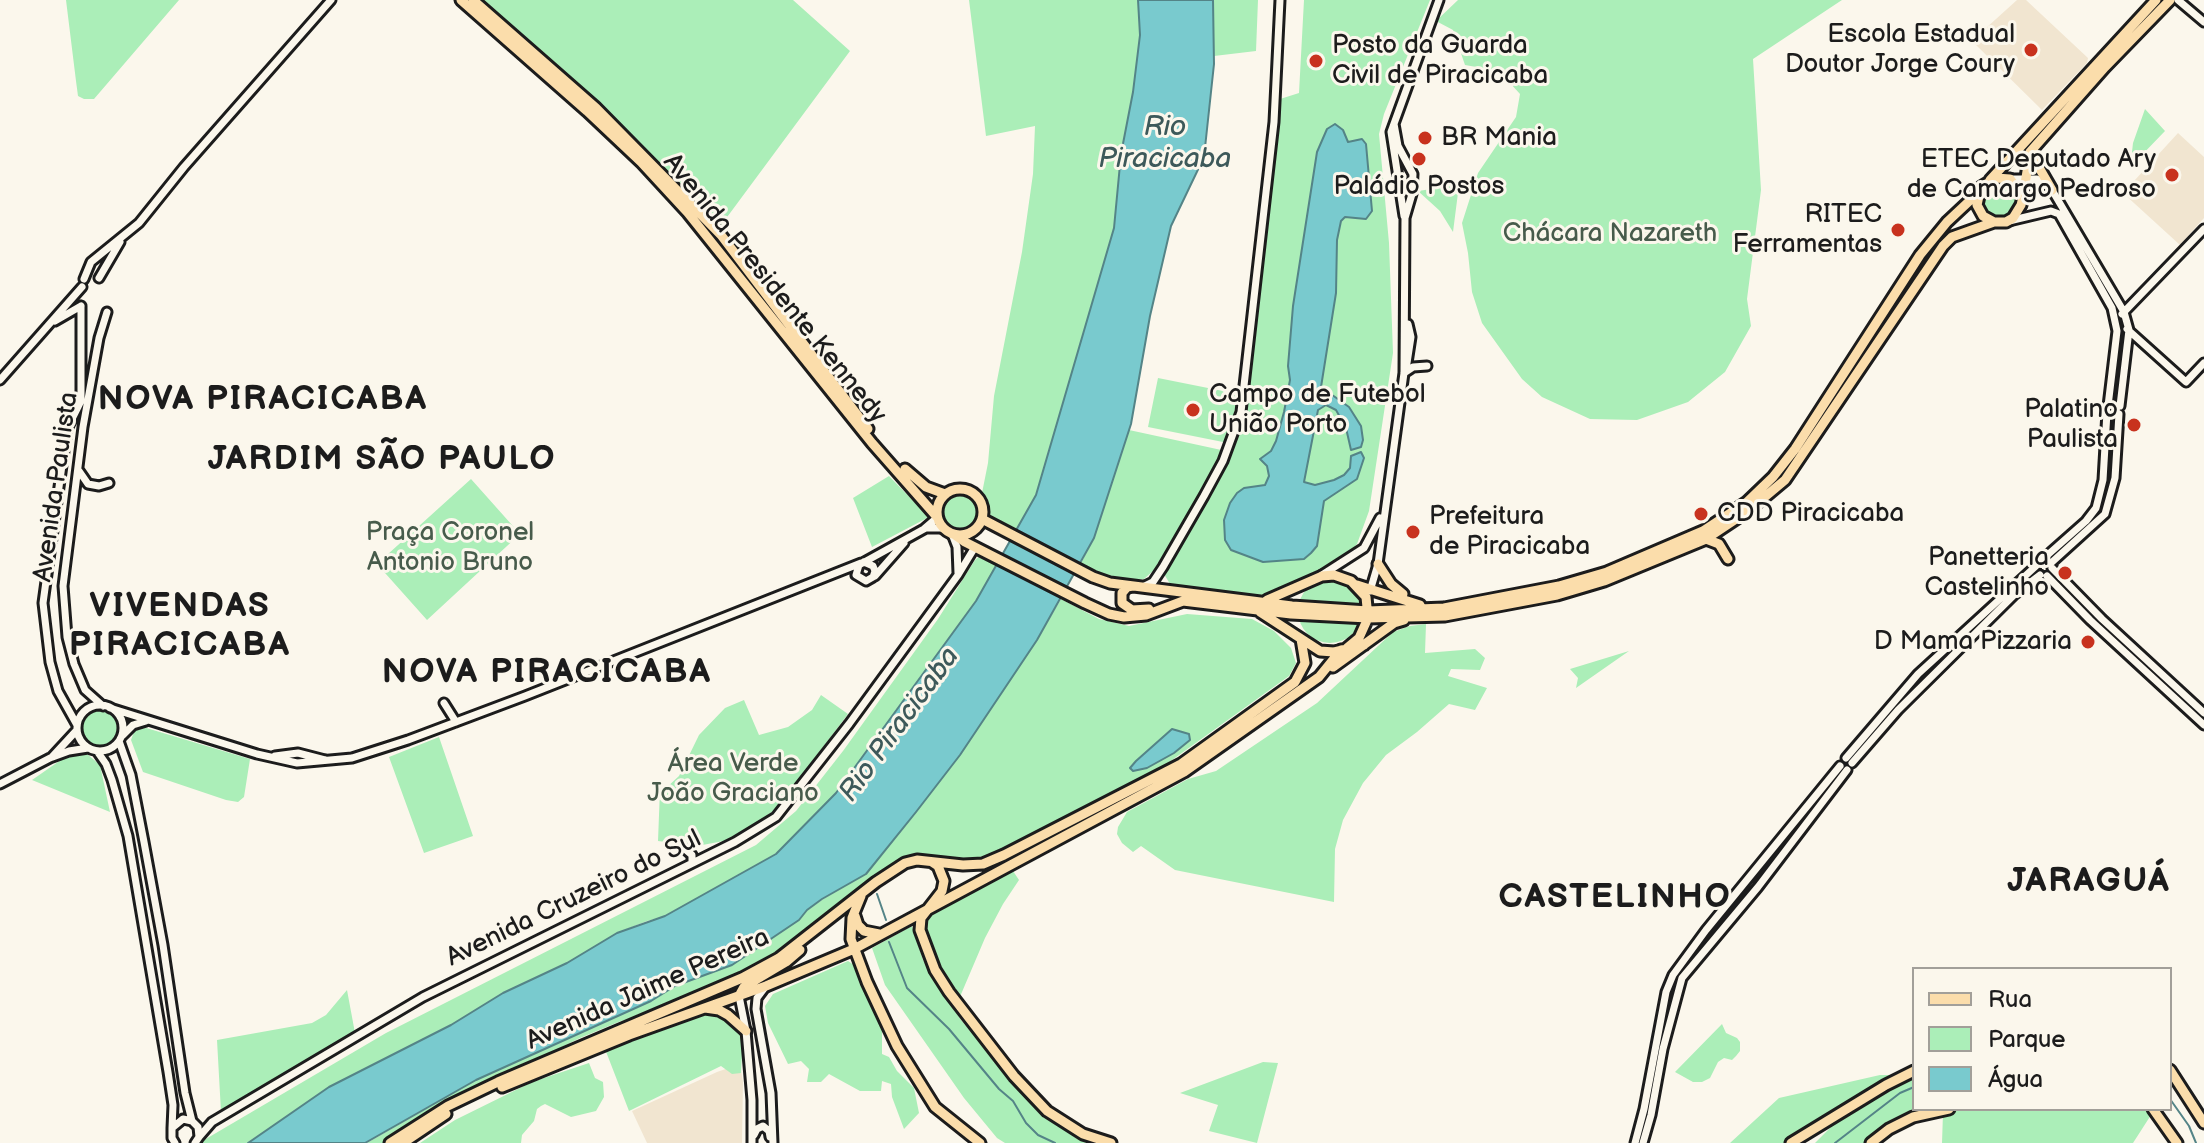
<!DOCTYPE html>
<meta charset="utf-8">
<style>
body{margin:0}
#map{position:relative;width:2204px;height:1143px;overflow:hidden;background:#fbf7ec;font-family:"Balsamiq Sans",sans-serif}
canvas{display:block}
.legend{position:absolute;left:1912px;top:967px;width:260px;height:144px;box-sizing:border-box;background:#fbf7ec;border:2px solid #a29f99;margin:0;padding:10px 14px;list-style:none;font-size:24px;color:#1c1c1c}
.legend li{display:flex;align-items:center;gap:16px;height:40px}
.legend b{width:40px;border:2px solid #a29f99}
</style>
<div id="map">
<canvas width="2204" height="1143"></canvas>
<ul class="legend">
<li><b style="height:10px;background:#fbddab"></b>Rua</li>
<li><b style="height:22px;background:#abeeb8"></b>Parque</li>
<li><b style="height:22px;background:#79cace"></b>Água</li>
</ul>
</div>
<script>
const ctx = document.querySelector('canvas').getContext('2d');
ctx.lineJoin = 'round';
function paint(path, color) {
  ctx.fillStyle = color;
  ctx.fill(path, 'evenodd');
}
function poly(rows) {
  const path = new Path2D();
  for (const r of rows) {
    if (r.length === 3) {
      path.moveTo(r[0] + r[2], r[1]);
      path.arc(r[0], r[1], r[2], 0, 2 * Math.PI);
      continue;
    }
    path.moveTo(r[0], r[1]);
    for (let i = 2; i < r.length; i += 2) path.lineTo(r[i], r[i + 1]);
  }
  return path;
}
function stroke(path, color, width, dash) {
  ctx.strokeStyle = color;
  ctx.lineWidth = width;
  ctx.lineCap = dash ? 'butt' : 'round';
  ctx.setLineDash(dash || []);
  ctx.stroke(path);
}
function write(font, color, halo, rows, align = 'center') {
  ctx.font = font + ' "Balsamiq Sans",sans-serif';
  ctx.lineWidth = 6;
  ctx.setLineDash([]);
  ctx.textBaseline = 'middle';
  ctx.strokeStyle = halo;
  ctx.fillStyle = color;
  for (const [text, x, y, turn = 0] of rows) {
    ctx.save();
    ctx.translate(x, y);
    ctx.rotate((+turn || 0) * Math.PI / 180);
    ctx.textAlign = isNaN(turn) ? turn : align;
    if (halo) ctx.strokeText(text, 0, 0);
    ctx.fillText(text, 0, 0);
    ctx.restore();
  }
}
const built = poly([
 [2017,0,2026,0,2088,58,2087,63,2042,110,1975,44,1975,38],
 [2178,133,2204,157,2204,218,2180,245,2123,193],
 [740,1064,743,1082,742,1143,647,1143,632,1111,717,1072]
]);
const green = poly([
 [66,0,179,0,94,99,84,99,78,96,76,81],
 [479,0,793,0,850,51,719,228,596,101],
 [969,0,1138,0,1140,35,1133,92,1121,154,1114,228,1036,495,1016,533,987,519,982,493,988,463,994,396,1022,252,1033,174,1035,126,986,136],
 [1213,0,1258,0,1256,51,1214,56],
 [1304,0,1430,0,1384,114,1379,134,1389,243,1393,353,1369,511,1357,544,1347,556,1274,597,1258,599,1173,589,1164,574,1166,568,1219,479,1234,449,1249,389,1277,100,1299,93],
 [1458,0,1842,0,1753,59,1761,190,1747,299,1751,326,1725,372,1688,402,1637,420,1590,419,1542,397,1522,379,1482,323,1472,292,1468,253,1462,223,1478,173,1516,117,1520,94,1499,71,1465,65,1453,30,1436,21],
 [2145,109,2165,131,2138,159,2132,152,2133,143],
 [1999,200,18],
 [1459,185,1453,232,1440,211,1418,191],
 [1158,378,1238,394,1228,443,1148,427],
 [1129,430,1226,451,1162,563,1144,579,1134,580,1108,576,1080,565,1094,538],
 [889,476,929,517,872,547,853,498],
 [471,479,520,534,427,620,377,564],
 [959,514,20],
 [982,554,998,563,976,601,836,793,782,850,671,915,647,921,617,933,567,963,503,993,451,1025,329,1087,248,1143,199,1143,386,1033,756,845,796,811,843,751,938,619,975,560],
 [1330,611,32],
 [1061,599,1099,619,1129,626,1187,614,1252,619,1274,631,1291,648,1296,663,1289,676,1154,773,995,852,973,860,916,857,778,956,740,977,657,1013,621,1021,580,1038,447,1104,387,1143,367,1143,476,1080,651,1001,666,990,732,965,799,920,807,910,849,882,866,874,1037,640],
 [1426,624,1425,653,1475,649,1485,658,1480,670,1451,669,1448,676,1487,688,1475,710,1449,704,1417,732,1386,755,1363,783,1343,820,1335,849,1334,902,1175,870,1141,846,1133,852,1122,843,1117,834,1118,827,1127,812,1188,779,1216,771,1317,703,1393,632,1410,626],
 [1629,651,1576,688,1578,678,1570,669],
 [821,695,848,714,778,807,753,827,729,840,697,846,658,841,660,789,666,788,679,776,699,735,725,708,744,700,759,735,788,727,812,710],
 [98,728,19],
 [143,727,250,759,244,797,238,802,226,800,143,772,131,740,135,729],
 [439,737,473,836,424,853,389,757],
 [86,753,100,765,110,812,32,780,68,755],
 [1011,868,1019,880,1003,904,985,938,959,999,938,965,927,938,925,923,930,913],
 [912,926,923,960,961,1020,1037,1111,1076,1138,1089,1143,1005,1143,997,1138,964,1098,885,985,872,948],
 [848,961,857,967,882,1022,882,1054,889,1057,897,1071,914,1088,919,1113,904,1129,892,1097,891,1084,882,1081,881,1091,860,1091,829,1074,821,1082,807,1082,809,1069,801,1061,788,1064,768,1023,765,1006,773,994],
 [347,990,355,1033,221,1112,217,1040,312,1023,326,1015],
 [703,1013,719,1015,735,1025,743,1035,741,1073,732,1074,721,1066,629,1111,605,1049],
 [1722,1024,1726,1033,1737,1038,1740,1042,1740,1051,1736,1056,1732,1060,1724,1058,1718,1062,1710,1078,1702,1082,1693,1082,1675,1072],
 [1263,1062,1278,1063,1257,1143,1209,1131,1218,1105,1180,1093],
 [589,1063,595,1078,603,1082,604,1097,596,1111,571,1117,545,1104,541,1106,537,1109,534,1121,522,1135,521,1143,420,1143,455,1120,532,1082],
 [1880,1075,1890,1075,1892,1079,1788,1143,1730,1143,1779,1098],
 [1901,1078,1914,1079,1914,1109,1933,1109,1880,1138,1877,1143,1815,1143,1833,1125,1892,1088],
 [1959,1109,2149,1109,2151,1115,2133,1143,1942,1143,1943,1113]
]);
const water = poly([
 [1138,0,1213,0,1214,64,1204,157,1171,226,1150,316,1131,424,1094,538,1037,640,960,755,916,812,866,874,822,899,807,910,799,920,732,965,675,986,651,1001,476,1080,365,1143,248,1143,329,1087,451,1025,503,993,567,963,617,933,665,916,776,854,836,793,976,601,1036,495,1114,228,1121,154,1133,92,1140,35,1138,0],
 [1335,124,1343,130,1348,142,1362,139,1366,144,1372,211,1366,219,1345,217,1341,221,1337,240,1336,293,1321,387,1349,407,1361,426,1363,440,1361,447,1351,450,1346,428,1336,410,1326,405,1318,410,1304,482,1315,485,1334,480,1344,475,1350,468,1351,456,1361,452,1364,458,1357,479,1324,501,1317,546,1311,553,1304,559,1263,562,1231,550,1225,540,1224,520,1230,503,1237,493,1244,488,1265,485,1269,476,1267,466,1260,459,1271,451,1276,441,1284,412,1290,380,1288,366,1293,306,1317,152,1327,129,1335,124],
 [1172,729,1189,734,1190,740,1174,753,1147,768,1133,771,1130,768,1136,761,1172,729]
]);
const stream = poly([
 [877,894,886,920],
 [889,942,907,988,949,1029,999,1089,1013,1101,1026,1123,1038,1135,1055,1143],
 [2170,1099,2189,1126,2196,1143],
 [1835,1143,1900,1093,1914,1087]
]);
const minor = poly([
 [2178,0,2204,22],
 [2010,179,2037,179,2052,190,2124,312,2129,330,2120,406],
 [1404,216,1391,132,1439,0],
 [2009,221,2051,211,2059,214,2112,308,2117,331,2108,406],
 [99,278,120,242],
 [84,279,91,262,139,223,184,167,331,0],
 [2122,314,2204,229],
 [55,321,81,306],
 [2127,329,2186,382,2204,363],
 [1407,363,1411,337,1408,324],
 [1404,373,1413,367,1427,366],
 [0,380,82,287],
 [79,471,88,484,99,486,109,483],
 [926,528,944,528],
 [952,534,957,547,958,573],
 [2043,559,2086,521,2096,508,2103,480,2107,412],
 [864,562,873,566,875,571,873,577,866,581,856,575,859,565,924,529,938,517],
 [2051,563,2105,514,2115,478,2119,414],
 [2052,568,2102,619,2204,713],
 [1322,575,1364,548,1380,518],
 [875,576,904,543],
 [2047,576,2090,620,2204,725],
 [1143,587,1153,582,1163,567,1204,496,1223,461,1241,412,1274,122,1280,0],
 [1370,591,1378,564,1404,373,1405,218,1412,194,1413,174,1398,146,1394,124],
 [444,703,456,722],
 [100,728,23],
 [103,706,85,690,74,664,67,637,63,586,83,427,99,338,107,312],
 [110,708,257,754,297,763,352,758,408,740,525,696,861,563],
 [77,725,58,691,50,662,43,603,67,429,81,401,81,306],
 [123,735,133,725,146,721],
 [119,741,131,775,144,842,163,945,185,1093,192,1121],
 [97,751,106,764,112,780,128,836,168,1072,173,1105,172,1128],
 [275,756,298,753,325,760],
 [52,757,77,730],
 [1846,758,1918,674,2036,566],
 [1852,763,1898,710,2015,594,2040,575],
 [0,784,50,758,69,751,88,748],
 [685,849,692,855,692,863],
 [766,986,757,998,756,1009,771,1093,773,1143],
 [739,996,746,1031,752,1100,752,1143],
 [754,1135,757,1129,763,1126,769,1131,770,1137],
 [199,1137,212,1122,423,997,735,842,776,817,849,724,958,575,975,547],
 [175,1143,172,1138,172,1128,183,1119,192,1121,198,1127,199,1137,195,1143],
 [1635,1143,1644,1109,1666,992,1673,975,1706,930,1840,766],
 [1643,1143,1651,1115,1663,1049,1682,978,1758,887,1847,770]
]);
const major = poly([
 [461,0,587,111,641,162,688,213,872,443,937,517],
 [473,0,596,108,721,235,868,429],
 [2030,152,2052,190],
 [1990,180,2156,0],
 [2023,197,2010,179,1996,178,1981,187,1977,205,1983,216,1994,222,2006,222,2013,218,2021,205,2023,197,2030,152,2105,67,2170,0],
 [905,469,926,487,945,494],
 [960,512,23],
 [982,519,1093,577,1110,583,1292,606,1368,611,1444,608,1559,586,1607,572,1703,531,1747,502,1773,477,1795,449,1920,255,1947,222,1979,192],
 [955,535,965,542,1085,603,1109,614,1124,617,1146,615,1183,601,1291,614,1368,618,1445,616,1557,595,1604,581,1706,539,1748,511,1785,480,1943,246,1952,237,1994,222],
 [1706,539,1719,544,1728,559],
 [1378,564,1391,584,1403,594],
 [1357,585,1420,605],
 [1133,586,1127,587,1122,593,1122,603,1132,610,1149,609],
 [1267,600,1322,576,1334,575,1351,581,1366,597,1368,618,1359,638,1347,648],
 [1260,612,1320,651,1334,652,1364,645],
 [1333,667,1394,623,1404,620],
 [932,862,938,866,944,881,942,891,921,918,920,930,935,970,949,992,1014,1076,1047,1111,1083,1134,1111,1143],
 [861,896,852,918,851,939,867,982,897,1046,935,1107,980,1143],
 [855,916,858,925,864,931,879,934],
 [739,996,744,987,786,962,800,950],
 [705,1008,719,1010,728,1015,746,1031],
 [2170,1070,2204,1123],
 [502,1087,629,1035,766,986,854,949,1184,772,1319,677,1341,650],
 [2153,1109,2177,1143],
 [390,1143,448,1106,498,1082,742,978,779,958,876,882,905,863,917,860,963,865,983,864,1004,855,1181,764,1295,682,1305,663,1301,639],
 [403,1143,446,1114],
 [1791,1143,1886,1085,1914,1071],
 [1871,1143,1889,1129,1913,1117,1949,1109]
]);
const markers = [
 [2031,50,8,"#c8321e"],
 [1316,61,8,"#c8321e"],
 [1425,138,8,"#c8321e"],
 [1419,159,8,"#c8321e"],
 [2172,175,8,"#c8321e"],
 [1898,230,8,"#c8321e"],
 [1193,410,8,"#c8321e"],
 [2134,425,8,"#c8321e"],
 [1701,514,8,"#c8321e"],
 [1413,532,8,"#c8321e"],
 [2065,573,8,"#c8321e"],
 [2088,642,8,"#c8321e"]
];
const poiNames = [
 ["Escola Estadual",2015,35],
 ["Doutor Jorge Coury",2015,65],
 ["Posto da Guarda",1332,46,"left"],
 ["Civil de Piracicaba",1332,76,"left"],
 ["BR Mania",1441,138,"left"],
 ["ETEC Deputado Ary",2156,160],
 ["de Camargo Pedroso",2156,190],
 ["Paládio Postos",1419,187,"center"],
 ["RITEC",1882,215],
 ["Ferramentas",1882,245],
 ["Campo de Futebol",1209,395,"left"],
 ["União Porto",1209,425,"left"],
 ["Palatino",2118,410],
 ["Paulista",2118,440],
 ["CDD Piracicaba",1717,514,"left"],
 ["Prefeitura",1429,517,"left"],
 ["de Piracicaba",1429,547,"left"],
 ["Panetteria",2049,558],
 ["Castelinho",2049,588],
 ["D Mama Pizzaria",2072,642]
];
const parkNames = [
 ["Chácara Nazareth",1610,234],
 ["Praça Coronel",450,533],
 ["Antonio Bruno",450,563],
 ["Área Verde",733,764],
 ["João Graciano",733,794]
];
const streetNames = [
 ["Avenida Presidente Kennedy",774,289,51],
 ["Avenida Paulista",57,487,-82],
 ["Avenida Cruzeiro do Sul",574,899,-26],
 ["Avenida Jaime Pereira",648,990,-24]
];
const waterNames = [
 ["Rio",1165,128],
 ["Piracicaba",1165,160],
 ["Rio Piracicaba",900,725,-54]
];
const districtNames = [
 ["NOVA PIRACICABA",263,400],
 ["JARDIM SÃO PAULO",382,460],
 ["VIVENDAS",180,607],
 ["PIRACICABA",180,646],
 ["NOVA PIRACICABA",547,673],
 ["JARAGUÁ",2089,882],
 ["CASTELINHO",1615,898]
];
paint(built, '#f1e5d0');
paint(green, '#abeeb8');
paint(water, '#79cace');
stroke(water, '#548487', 2);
stroke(stream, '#548487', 2);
stroke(minor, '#1c1c1c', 13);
stroke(major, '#1c1c1c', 15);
stroke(minor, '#fbf7ec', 7);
stroke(major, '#fbddab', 9);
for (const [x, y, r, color] of markers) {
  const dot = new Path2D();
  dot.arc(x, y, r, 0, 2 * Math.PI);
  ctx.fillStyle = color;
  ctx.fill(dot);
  stroke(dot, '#fbf7ec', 3);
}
write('26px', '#1c1c1c', '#fbf7ec', poiNames, 'right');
write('26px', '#475b4b', '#fbf7ec', parkNames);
write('26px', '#1c1c1c', '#fbf7ec', streetNames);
write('italic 28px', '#3d595a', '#fbf7ec', waterNames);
ctx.letterSpacing = '2px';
write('bold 34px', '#1c1c1c', '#fbf7ec', districtNames);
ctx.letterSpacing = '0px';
</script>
